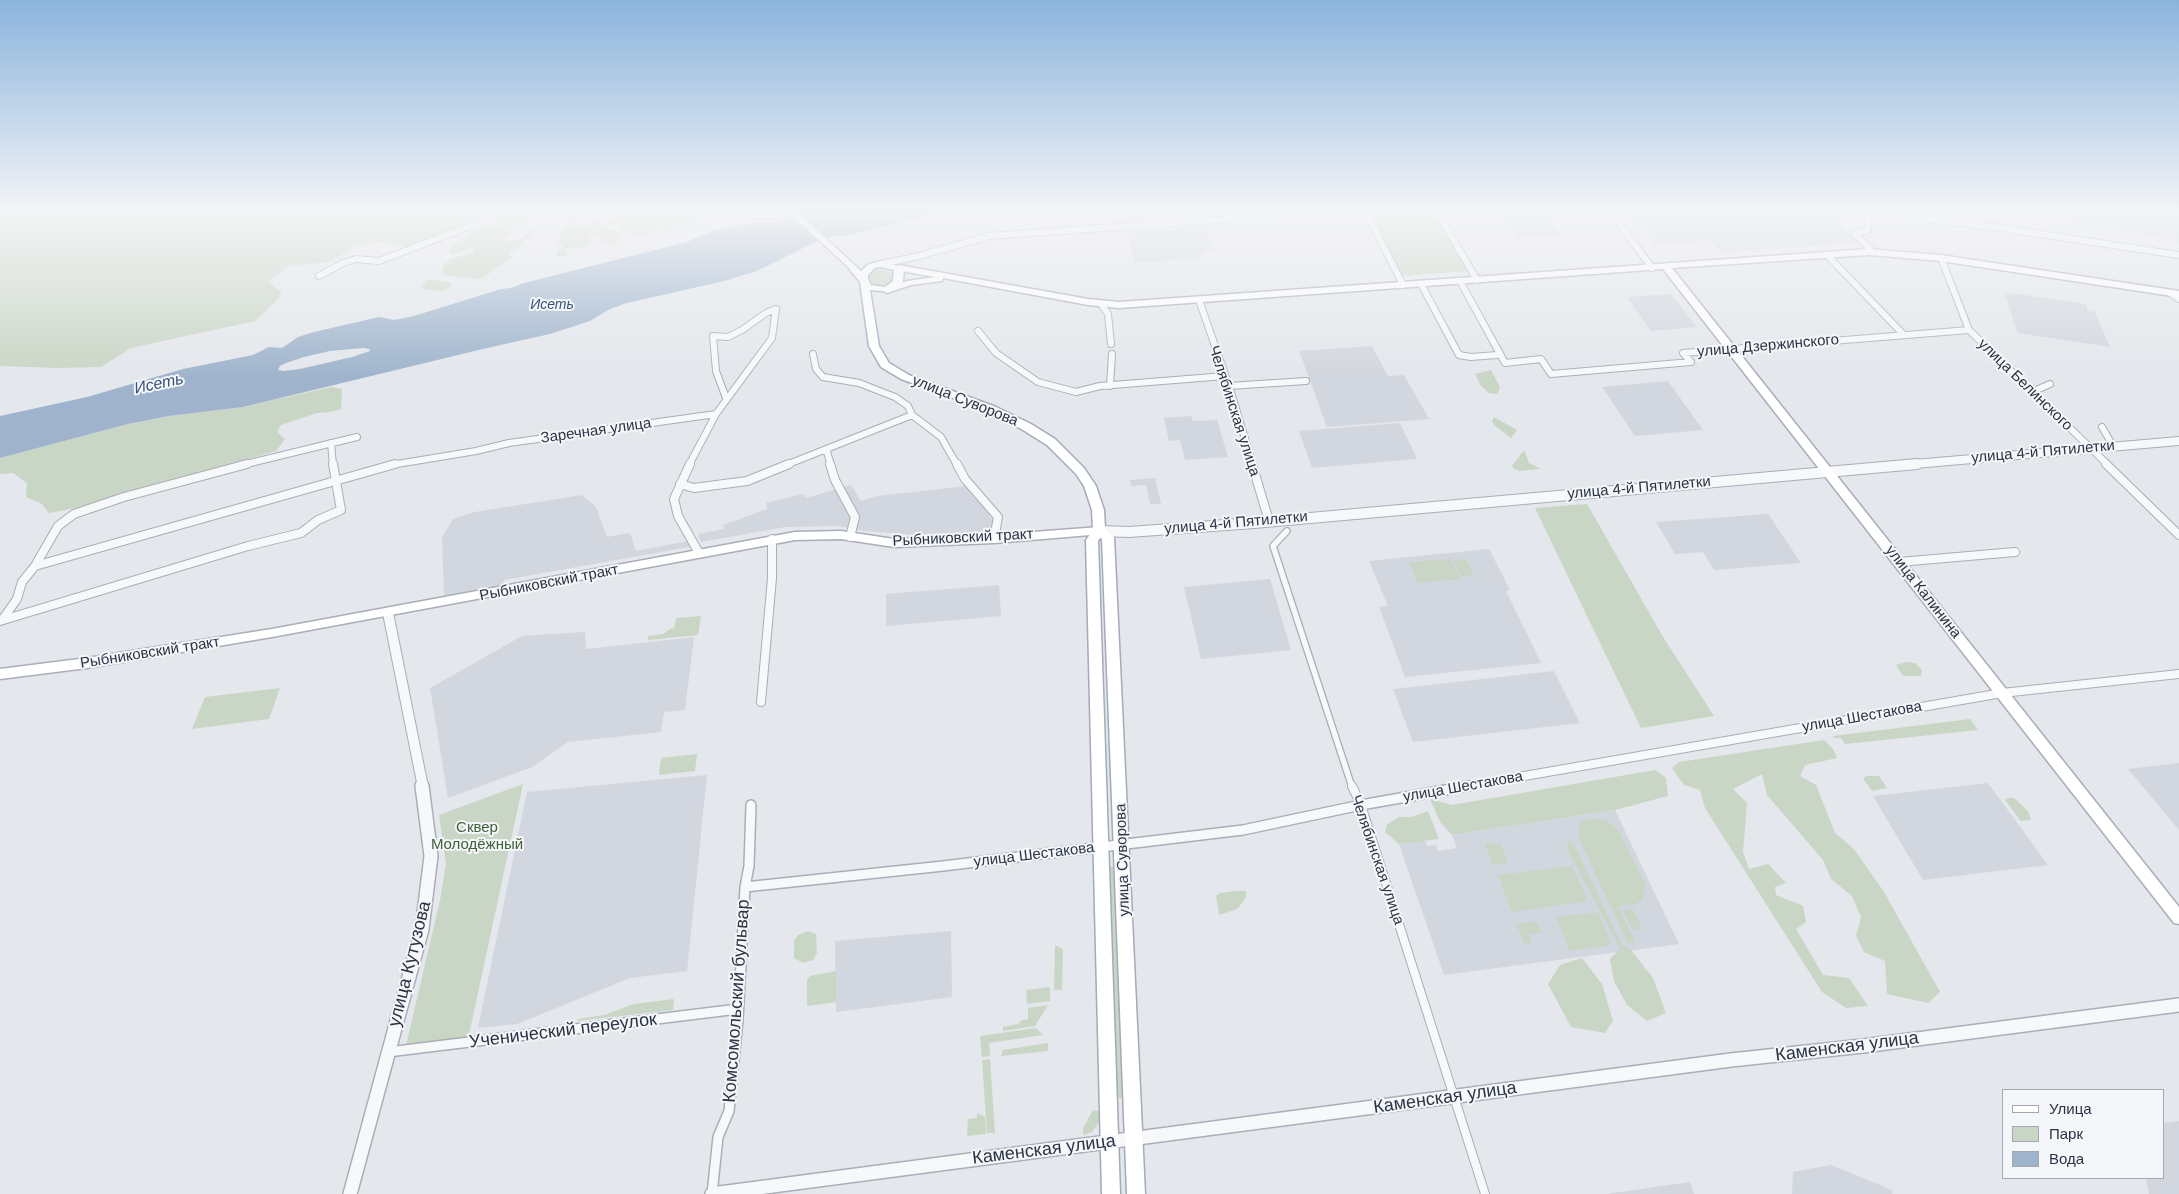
<!DOCTYPE html>
<meta charset="utf-8">
<style>
body{margin:0}
#map{position:relative;width:2179px;height:1194px;overflow:hidden;background:#e4e7ec;font-family:Arial,sans-serif}
canvas{display:block}
.legend{position:absolute;left:2002px;top:1089px;width:162px;height:90px;box-sizing:border-box;background:#f4f6f9;border:1px solid #a4a8b1;margin:0;padding:6px 9px;list-style:none;font-size:15px;color:#2b3445}
.legend li{display:flex;align-items:center;gap:10px;height:25px}
.legend b{width:25px;border:1px solid #a4a8b1}
</style>
<div id="map">
<canvas width="2179" height="1194"></canvas>
<ul class="legend">
<li><b style="height:6px;background:#fff"></b>Улица</li>
<li><b style="height:14px;background:#c9d6c5"></b>Парк</li>
<li><b style="height:14px;background:#9fb4cc"></b>Вода</li>
</ul>
</div>
<script>
const ctx = document.querySelector('canvas').getContext('2d');
ctx.lineJoin = 'round';
function paint(path, color) {
  ctx.fillStyle = color;
  ctx.fill(path, 'evenodd');
}
function poly(rows) {
  const path = new Path2D();
  for (const r of rows) {
    path.moveTo(r[0], r[1]);
    for (let i = 2; i < r.length; i += 2) path.lineTo(r[i], r[i + 1]);
  }
  return path;
}
function stroke(path, color, width, dash) {
  ctx.strokeStyle = color;
  ctx.lineWidth = width;
  ctx.lineCap = dash ? 'butt' : 'round';
  ctx.setLineDash(dash || []);
  ctx.stroke(path);
}
function write(font, color, halo, rows, align = 'center') {
  ctx.font = font + ' Arial,sans-serif';
  ctx.lineWidth = 4;
  ctx.setLineDash([]);
  ctx.textBaseline = 'middle';
  ctx.strokeStyle = halo;
  ctx.fillStyle = color;
  for (const [text, x, y, turn = 0] of rows) {
    ctx.save();
    ctx.translate(x, y);
    ctx.rotate((+turn || 0) * Math.PI / 180);
    ctx.textAlign = isNaN(turn) ? turn : align;
    if (halo) ctx.strokeText(text, 0, 0);
    ctx.fillText(text, 0, 0);
    ctx.restore();
  }
}
const built = poly([
 [1500,210,1544,210,1562,236,1517,237],
 [1642,210,1826,210,1860,243,1721,252,1710,241,1654,244,1633,217,1642,216,1638,211],
 [2066,210,2159,210,2164,216,2179,218,2179,243,2177,240,2074,223],
 [1206,226,1214,250,1203,251,1203,255,1193,259,1135,262,1127,231],
 [2004,292,2086,304,2088,311,2095,312,2110,347,2018,333],
 [1671,294,1697,327,1651,331,1627,297],
 [1372,346,1388,376,1404,375,1429,419,1327,427,1299,351],
 [1668,381,1703,430,1635,436,1602,387],
 [1191,416,1193,421,1217,420,1228,457,1185,460,1180,440,1169,441,1164,418],
 [1400,423,1417,459,1312,468,1299,431],
 [1155,478,1161,504,1150,504,1146,485,1131,486,1130,480],
 [851,485,861,501,878,496,967,486,1000,530,932,536,864,531,838,526,785,527,701,542,698,534,724,529,723,525,767,509,766,503,803,494,806,498],
 [582,495,596,507,607,537,630,533,636,551,689,541,689,547,504,580,503,585,444,596,442,537,453,519,475,512],
 [1768,514,1801,563,1714,570,1703,552,1675,554,1656,522],
 [1489,549,1510,590,1506,591,1541,663,1405,677,1379,607,1388,606,1369,561],
 [1270,579,1291,650,1201,659,1184,587],
 [999,585,1001,616,886,626,886,594],
 [585,632,586,649,694,637,685,710,664,712,661,732,568,742,532,767,448,798,430,688,522,636],
 [1554,671,1580,723,1413,742,1393,689],
 [2179,763,2179,830,2128,769],
 [707,775,687,971,630,978,517,1024,478,1028,527,792],
 [1988,783,2048,865,1923,880,1873,796],
 [1615,810,1679,944,1444,975,1399,844,1425,840,1427,846,1436,845,1438,851,1457,848,1452,835],
 [951,931,952,997,836,1012,835,941],
 [2179,1121,2179,1194,2149,1194,2146,1178,2163,1178,2163,1123],
 [1831,1165,1892,1190,1892,1194,1792,1194,1793,1172],
 [1690,1182,1694,1194,1607,1194]
]);
const green = poly([
 [5,210,505,210,409,246,376,242,356,246,329,262,289,266,268,281,280,291,281,296,255,321,131,348,101,367,57,368,0,366,0,217],
 [581,210,741,210,702,216,697,222,683,223,680,228,675,230,674,227,667,231,662,227,643,235,637,235,630,231,622,232,620,226,610,225,609,223,614,217,610,214,607,219,603,218,603,215,595,217,602,227,615,230,620,235,620,240,612,245,599,240,599,237,589,236,586,238,595,244,590,245,588,243,584,250,579,247,569,247,566,250,568,254,566,256,557,256,557,250,563,248,561,244,557,244,563,229,573,223,585,225,592,223,589,217,564,222,563,221],
 [1387,210,1433,210,1469,271,1402,276,1368,211],
 [1692,210,1770,210,1769,213,1763,215,1712,219,1697,217],
 [520,212,526,215,529,223,522,227,518,226,511,231,509,236,503,238,502,241,519,240,524,237,528,229,535,227,531,239,525,239,518,250,508,252,512,258,481,279,443,275,443,267,449,260,474,252,473,248,459,253,451,254,449,248,453,244,463,241,470,237,469,234,481,228,496,226,499,221,510,215],
 [875,268,895,273,893,281,886,286,871,284,868,279,868,275],
 [429,279,451,283,451,287,443,291,425,290,422,285],
 [1491,370,1500,387,1497,394,1489,393,1481,386,1475,374],
 [331,387,342,389,341,409,330,412,317,413,281,425,277,432,285,439,276,451,80,507,49,513,42,504,26,497,27,483,13,473,0,474,0,458,128,424,169,416,243,407],
 [1494,417,1517,430,1511,438,1495,426,1492,421],
 [1524,450,1529,463,1541,469,1519,471,1514,469,1512,466],
 [1587,504,1663,637,1714,716,1641,728,1535,508],
 [1451,559,1460,579,1418,583,1409,562],
 [1466,559,1474,576,1461,577,1453,560],
 [701,616,698,635,648,640,648,636,663,634,670,629,674,628,676,618],
 [1905,662,1915,663,1922,670,1921,676,1903,676,1896,665],
 [280,688,269,719,192,729,205,697],
 [1970,719,1978,730,1845,744,1841,738,1834,738,1833,736],
 [1824,740,1833,749,1837,758,1805,765,1800,776,1816,785,1835,833,1854,849,1884,892,1940,992,1928,1003,1887,994,1885,961,1864,952,1856,936,1861,917,1852,896,1831,879,1823,860,1767,795,1762,774,1733,789,1747,803,1743,852,1749,869,1768,864,1786,883,1775,887,1776,895,1803,906,1806,922,1796,929,1823,975,1849,978,1868,1006,1846,1008,1822,992,1705,808,1700,790,1684,785,1672,768,1679,762],
 [697,754,695,771,659,775,661,758],
 [1655,770,1666,778,1668,796,1615,810,1452,835,1440,822,1430,799,1452,805],
 [1867,776,1879,776,1887,788,1872,791,1863,778],
 [523,784,468,1039,406,1046,440,900,446,863,439,815],
 [2009,798,2014,798,2028,811,2031,820,2021,821,2005,800],
 [1428,811,1439,839,1399,844,1385,832,1387,824,1399,817,1411,817],
 [1593,818,1606,820,1618,829,1646,886,1642,900,1636,904,1618,906,1635,942,1628,944,1578,836,1578,828,1581,822],
 [1568,841,1574,844,1622,945,1631,950,1653,978,1666,1013,1647,1021,1627,1005,1614,981,1610,959,1620,949,1567,849],
 [1500,843,1508,863,1493,865,1485,844],
 [1115,866,1124,1098,1117,1098,1109,867],
 [1572,866,1588,901,1512,912,1498,875],
 [1236,891,1246,891,1246,897,1243,902,1237,909,1219,915,1216,896,1220,893],
 [1633,909,1642,928,1632,930,1623,910],
 [1598,912,1612,945,1570,951,1556,917],
 [1536,921,1542,933,1529,934,1532,942,1525,944,1516,924],
 [808,931,816,934,817,953,813,960,803,963,794,958,794,941,798,935],
 [1055,945,1063,949,1062,990,1054,990],
 [1582,958,1602,984,1613,1021,1605,1033,1571,1027,1548,984,1560,965],
 [836,971,836,1002,807,1006,807,980,810,976],
 [1050,987,1050,1001,1027,1004,1026,990],
 [674,999,673,1010,577,1021,578,1019,604,1015,634,1004],
 [1048,1005,1035,1026,1003,1031,1003,1027,1019,1024,1020,1021,1028,1019,1028,1008],
 [1036,1028,1043,1035,989,1043,990,1056,982,1057,980,1036],
 [1048,1043,1048,1051,1001,1056,1003,1050],
 [990,1059,995,1133,987,1133,982,1060],
 [1093,1110,1100,1111,1099,1122,1092,1132,1083,1135,1083,1128],
 [977,1113,985,1117,986,1134,967,1136,968,1119,977,1118]
]);
const water = poly([
 [807,210,948,210,851,235,825,237,757,271,724,281,627,303,610,309,590,321,550,334,487,348,243,407,169,416,128,424,0,458,0,416,87,397,183,369,253,355,269,347,282,348,298,337,314,332,379,317,394,320,414,316,501,289,511,288,524,283,687,242,712,231,750,223,777,223],
 [364,348,369,349,370,351,352,357,300,369,283,371,278,370,280,366,286,363,304,357,330,351]
]);
const pedestrianFar1 = poly([
 [1287,531,1273,546,1352,787]
]);
const pedestrian = poly([
 [1352,786,1361,805,1485,1194]
]);
const minorFar2 = poly([
 [1365,210,1403,285],
 [1436,210,1477,280],
 [1609,210,1652,268],
 [1857,210,1868,221,1868,230,1855,234,1873,252],
 [1862,214,1877,213,1987,226,2179,255],
 [1826,254,1904,335],
 [1941,258,1969,330,2108,465],
 [881,264,919,256,989,236,1357,210],
 [319,276,343,263,356,259,379,261,512,210],
 [1460,281,1505,363,1541,359,1551,374,1691,362,1683,353,1969,330],
 [1421,284,1459,355,1471,357,1497,355,1499,353],
 [2170,293,2179,299],
 [1199,300,1229,386,1253,465],
 [1102,305,1108,314,1111,344],
 [978,331,996,353,1038,382,1076,392,1100,386,1225,376],
 [813,354,816,369,823,377,859,383,895,397,908,406,912,415],
 [1110,386,1112,354],
 [1229,386,1306,381],
 [2032,392,2050,384],
 [726,398,716,371,713,336,728,337,742,330,766,313,776,309],
 [2102,427,2113,446],
 [331,443,333,465],
 [826,449,831,465],
 [242,465,357,437],
 [391,465,476,451,509,443,716,414],
 [689,465,716,414,772,338,776,309],
 [786,465,912,415,941,437,957,465]
]);
const minorFar1 = poly([
 [690,464,674,499,678,516,699,553],
 [830,464,835,480,855,517,850,537],
 [957,464,965,479,998,517,994,539],
 [1252,464,1269,521],
 [2106,464,2179,535],
 [680,484,694,488,747,481,789,464],
 [1899,562,2015,552],
 [35,566,395,464],
 [2,620,17,599,22,582,35,566,58,526,74,514,124,497,247,464],
 [0,621,248,546,301,533,318,520,341,510,333,464],
 [761,702,772,578,772,539],
 [1461,787,2002,693,2179,674]
]);
const minor = poly([
 [745,887,943,866,1243,830,1361,805,1468,786],
 [388,1052,738,1009],
 [712,1194,718,1137,729,1111,738,1020,745,887,749,866,751,805]
]);
const tertiaryFar2 = poly([
 [1903,465,2179,441]
]);
const tertiaryFar1 = poly([
 [1099,531,1129,532,1254,523,1917,464],
 [388,613,423,787]
]);
const tertiary = poly([
 [350,1194,422,929,431,856,422,786],
 [712,1194,1731,1060,1863,1046,2179,1005]
]);
const secondary = poly([
 [1869,249,1941,255,2179,291,2179,297,1941,261,1869,255,1672,268,2179,907,2179,924,2174,923,1663,269,1119,308,1088,305,943,278,942,281,911,285,887,293,883,290,907,281,935,277,896,270,896,266,899,265,1088,299,1119,302,1869,249],
 [1099,527,1104,531,1103,534,994,543,894,547,841,539,795,540,272,637,87,668,0,679,0,669,87,658,272,629,795,532,841,531,894,539,994,535,1099,527]
]);
const primary = poly([
 [786,210,795,210,861,271,869,264,881,261,904,268,903,282,890,292,870,290,879,346,889,363,909,375,996,407,1031,424,1055,439,1084,468,1096,486,1104,510,1105,529,1114,537,1145,1194,1127,1194,1102,539,1100,538,1098,541,1120,1194,1102,1194,1086,540,1093,530,1092,510,1084,486,1076,474,1047,445,1023,430,988,411,901,379,881,367,869,346,860,282,846,265,786,210],
 [881,267,894,270,893,281,885,287,871,285,868,279,868,275,875,268,881,267]
]);
const farWaternames = [
 ["Исеть",552,305]
];
const streetNames = [
 ["улица Дзержинского",1768,346,-5],
 ["улица Белинского",2025,385,44],
 ["улица Суворова",965,401,22],
 ["Челябинская улица",1234,411,72],
 ["Заречная улица",596,431,-8],
 ["улица 4-й Пятилетки",2043,452,-5],
 ["улица 4-й Пятилетки",1639,488,-5],
 ["улица 4-й Пятилетки",1236,523,-5],
 ["Рыбниковский тракт",963,538,-3],
 ["Рыбниковский тракт",549,583,-11],
 ["улица Калинина",1923,592,52],
 ["Рыбниковский тракт",150,653,-9],
 ["улица Шестакова",1862,717,-10],
 ["улица Шестакова",1463,787,-10],
 ["улица Шестакова",1034,855,-7],
 ["улица Суворова",1123,860,-92],
 ["Челябинская улица",1377,860,71]
];
const parkNames = [
 ["Сквер",477,828],
 ["Молодёжный",477,845]
];
const waterNames = [
 ["Исеть",159,384,-12]
];
const nearStreetnames = [
 ["улица Кутузова",410,964,-76],
 ["Комсомольский бульвар",737,1001,-86],
 ["Ученический переулок",563,1031,-7],
 ["Каменская улица",1847,1047,-7],
 ["Каменская улица",1445,1098,-8],
 ["Каменская улица",1044,1150,-7]
];
paint(built, '#d2d6de');
paint(green, '#c9d6c5');
paint(water, '#9fb4cc');
stroke(pedestrianFar1, '#a9aeb7', 8);
stroke(pedestrian, '#a9aeb7', 10);
stroke(minorFar2, '#a9aeb7', 8);
stroke(minorFar1, '#a9aeb7', 10);
stroke(minor, '#a9aeb7', 12);
stroke(tertiaryFar2, '#a9aeb7', 10);
stroke(tertiaryFar1, '#a9aeb7', 12);
stroke(tertiary, '#a9aeb7', 16);
stroke(secondary, '#a9aeb7', 3);
stroke(primary, '#a3abb8', 3);
stroke(pedestrianFar1, '#f7f8fa', 5.5);
stroke(pedestrian, '#f7f8fa', 8);
stroke(minorFar2, '#f7f8fa', 6);
stroke(minorFar1, '#f7f8fa', 8);
stroke(minor, '#f7f8fa', 9);
stroke(tertiaryFar2, '#f7f8fa', 8);
stroke(tertiaryFar1, '#f7f8fa', 10);
stroke(tertiary, '#f7f8fa', 13);
paint(secondary, '#fff');
paint(primary, '#fff');
const sky = ctx.createLinearGradient(0, 0, 0, 377);
sky.addColorStop(0, '#8bb4dd');
sky.addColorStop(0.56, '#f3f4f6');
sky.addColorStop(1, '#f3f4f600');
ctx.fillStyle = sky;
ctx.fillRect(0, 0, 2179, 377);
write('italic 14px', '#34527a', '#f4f6f9', farWaternames);
write('15px', '#2b3445', '#f4f6f9', streetNames);
write('15px', '#3f6138', '#f4f6f9', parkNames);
write('italic 16px', '#34527a', '#f4f6f9', waterNames);
write('18px', '#2b3445', '#f4f6f9', nearStreetnames);
</script>
